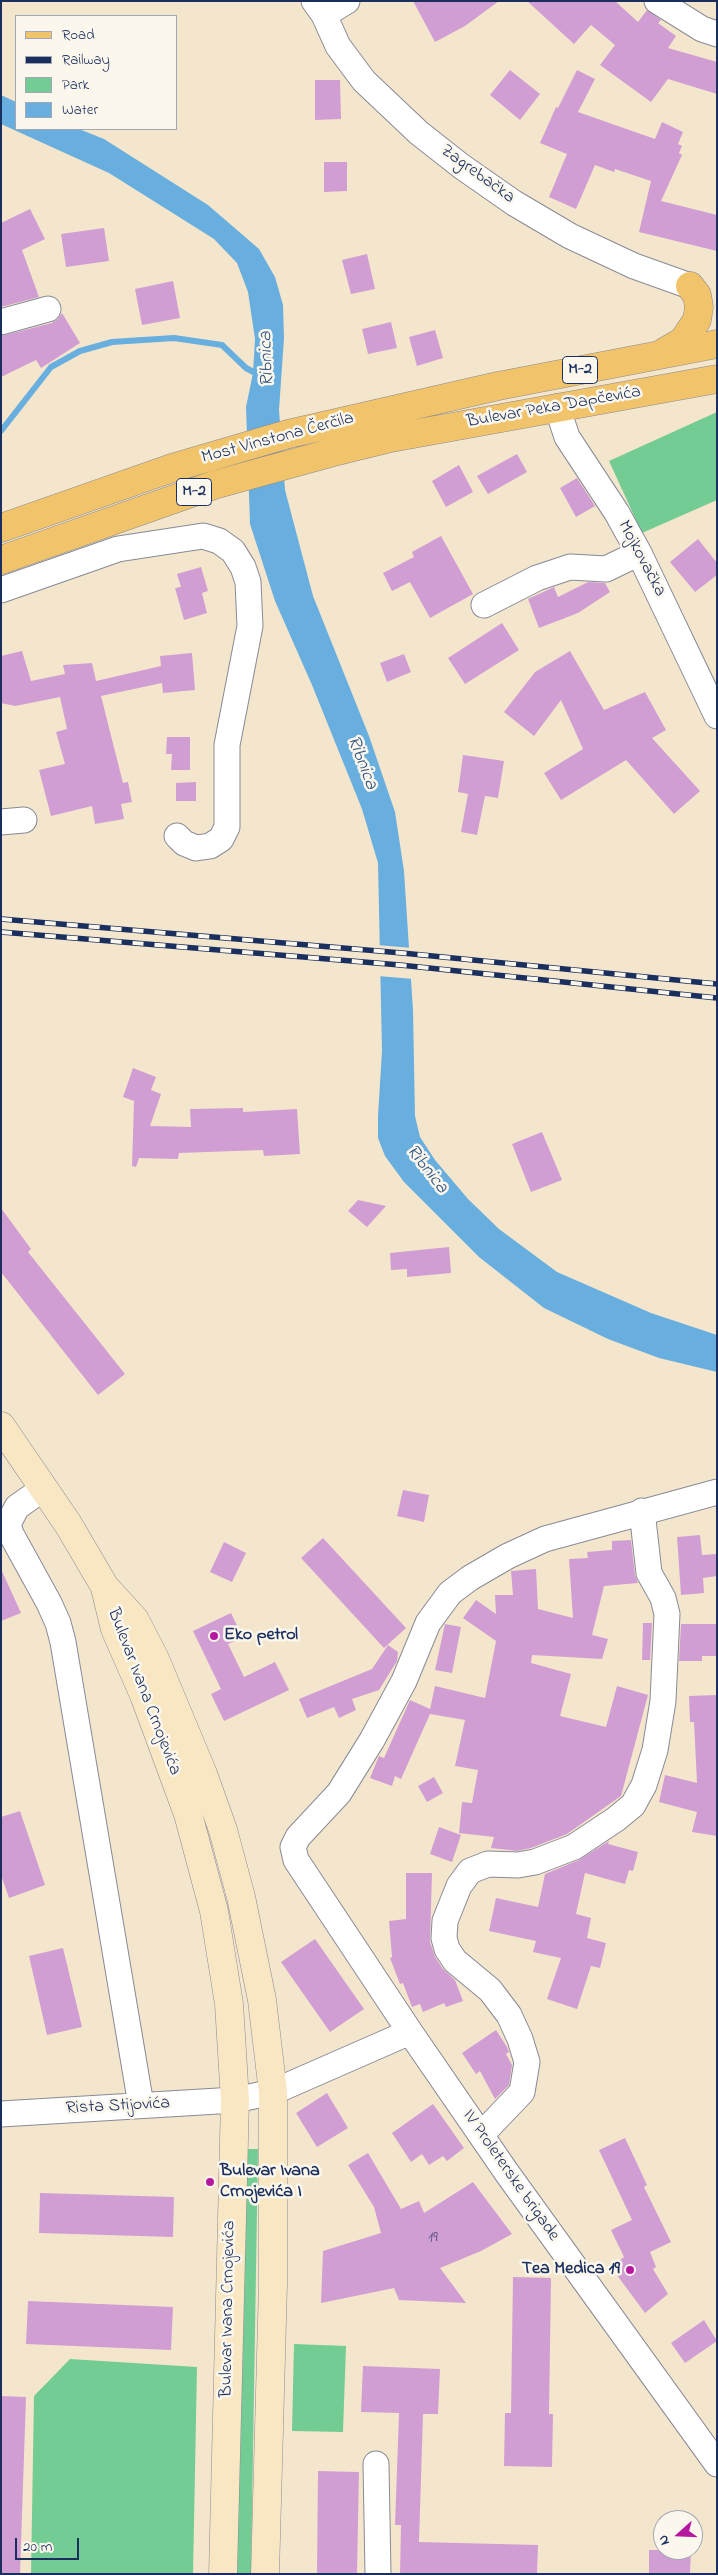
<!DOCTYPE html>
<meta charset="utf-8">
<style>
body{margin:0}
#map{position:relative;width:718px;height:2575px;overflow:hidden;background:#f4e6cd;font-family:"Indie Flower",sans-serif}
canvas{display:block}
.frame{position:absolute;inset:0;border:2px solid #1b2f5e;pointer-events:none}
.legend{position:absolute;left:15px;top:15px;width:162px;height:115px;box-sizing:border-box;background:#fbf7ec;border:1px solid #a1a7b3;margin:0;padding:6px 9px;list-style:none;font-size:15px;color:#1b2f5e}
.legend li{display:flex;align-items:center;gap:10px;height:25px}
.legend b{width:25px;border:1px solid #a1a7b3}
.north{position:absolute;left:653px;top:2510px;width:50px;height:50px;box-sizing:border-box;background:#fbf7ec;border:1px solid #a1a7b3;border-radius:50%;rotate:250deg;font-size:14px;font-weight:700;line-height:20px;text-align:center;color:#1b2f5e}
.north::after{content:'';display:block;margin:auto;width:18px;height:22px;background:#b5179e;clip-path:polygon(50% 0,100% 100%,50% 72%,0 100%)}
.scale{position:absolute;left:15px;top:2538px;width:64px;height:22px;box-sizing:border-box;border:2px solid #1b2f5e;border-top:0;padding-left:6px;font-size:15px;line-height:18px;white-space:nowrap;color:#1b2f5e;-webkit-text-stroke:4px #fbf7ec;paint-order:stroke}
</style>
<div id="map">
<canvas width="718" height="2575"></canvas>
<div class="frame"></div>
<ul class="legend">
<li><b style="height:6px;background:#f1c36a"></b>Road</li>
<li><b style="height:6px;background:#1b2f5e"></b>Railway</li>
<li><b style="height:14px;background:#73cc93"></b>Park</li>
<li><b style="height:14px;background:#68aede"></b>Water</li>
</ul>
<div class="north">N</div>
<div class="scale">20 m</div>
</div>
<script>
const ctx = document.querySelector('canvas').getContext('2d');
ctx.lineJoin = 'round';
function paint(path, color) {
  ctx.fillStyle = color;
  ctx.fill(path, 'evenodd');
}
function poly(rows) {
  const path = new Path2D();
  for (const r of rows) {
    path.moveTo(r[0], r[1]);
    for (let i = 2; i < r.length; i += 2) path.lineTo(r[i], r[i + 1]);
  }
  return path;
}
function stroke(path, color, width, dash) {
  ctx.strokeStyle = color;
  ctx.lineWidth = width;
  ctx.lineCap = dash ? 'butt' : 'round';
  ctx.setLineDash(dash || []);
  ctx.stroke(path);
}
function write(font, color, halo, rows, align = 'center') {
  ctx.font = font + ' "Indie Flower",sans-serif';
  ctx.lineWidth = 5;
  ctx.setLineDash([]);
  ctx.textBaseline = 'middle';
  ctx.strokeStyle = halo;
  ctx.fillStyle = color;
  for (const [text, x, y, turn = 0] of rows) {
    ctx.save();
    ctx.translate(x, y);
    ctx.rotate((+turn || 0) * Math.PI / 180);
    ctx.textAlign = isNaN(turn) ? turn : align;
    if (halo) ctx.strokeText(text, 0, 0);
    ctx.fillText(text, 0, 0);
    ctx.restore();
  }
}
const green = poly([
 [717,412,717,500,642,533,609,461],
 [242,2149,258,2149,251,2574,235,2574],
 [294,2344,346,2346,343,2432,292,2431],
 [70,2359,197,2367,193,2574,31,2574,34,2396]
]);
const water = poly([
 [1,95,16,102,16,129,79,129,104,139,208,205,259,249,275,277,283,305,284,338,279,410,285,490,313,596,369,736,395,812,404,871,413,1010,415,1116,420,1137,435,1160,468,1199,499,1229,557,1272,651,1313,717,1335,717,1372,659,1358,608,1339,544,1308,479,1257,404,1182,385,1156,378,1138,378,1116,382,1051,378,863,362,809,312,685,275,601,250,524,246,407,253,373,255,339,248,292,237,263,214,239,109,173,1,124]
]);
const pier = poly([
 [377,945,412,948,414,979,378,976]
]);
const stream = poly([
 [1,431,51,367,80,351,112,342,174,338,222,345,246,368,261,376]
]);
const building = poly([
 [413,1,499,1,465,26,435,42],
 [527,1,615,1,638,22,647,10,661,20,658,23,676,36,668,48,717,62,717,94,668,79,651,102,600,65,615,45,591,25,574,44],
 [510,70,540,94,520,120,490,95],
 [577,70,595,79,578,112,655,139,662,122,683,132,678,144,682,146,679,153,682,155,661,201,717,215,717,251,639,232,651,181,615,169,614,172,595,165,576,209,549,197,567,154,540,143,556,107,558,108],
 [315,80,340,80,341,119,315,120],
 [324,162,347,162,347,191,324,192],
 [30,209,45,239,22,250,39,297,1,307,1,223],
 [104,228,109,261,66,267,61,234],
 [367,254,375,289,351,294,342,260],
 [173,281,180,318,142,325,135,289],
 [62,313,80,343,41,368,36,360,1,377,1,336,52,323,58,319],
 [391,322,397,348,368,354,362,329],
 [435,330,443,358,417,366,409,337],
 [517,454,527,472,488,494,477,476],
 [459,465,473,492,446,507,432,481],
 [577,478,595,506,576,517,560,488],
 [441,536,473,594,430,618,410,582,392,591,383,573,414,557,412,552],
 [698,539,717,563,717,575,695,592,670,562],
 [201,567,208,591,202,593,207,613,184,620,175,588,181,587,177,574],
 [588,582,605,583,610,592,578,613,539,628,528,599,554,587,558,597],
 [502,623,519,650,465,684,448,658],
 [22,651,31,681,65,674,63,665,92,663,96,681,161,666,160,656,192,653,195,690,163,693,162,683,101,696,123,783,128,782,132,802,121,804,124,819,95,824,92,806,51,816,39,770,65,764,56,732,67,729,60,697,15,706,1,703,1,656],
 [570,651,604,710,645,692,666,730,652,738,700,791,674,814,626,760,561,800,544,773,583,749,561,700,534,736,504,712,535,672],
 [404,654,411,672,387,682,380,663],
 [167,737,190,737,190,770,171,770,172,754,166,754],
 [463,755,504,761,498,798,485,796,477,835,461,832,468,794,458,792],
 [196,782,196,801,176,801,176,783],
 [133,1068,156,1077,151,1090,161,1094,150,1126,191,1127,190,1109,243,1108,243,1112,297,1109,300,1154,264,1156,263,1150,179,1153,178,1159,139,1158,136,1167,132,1166,134,1101,123,1097],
 [542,1132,562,1180,531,1192,512,1144],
 [358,1200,386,1206,367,1227,348,1211],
 [1,1208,31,1249,28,1252,125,1374,98,1395,1,1272],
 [449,1247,451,1273,407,1277,407,1269,391,1270,390,1253],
 [403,1490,429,1495,424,1522,397,1516],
 [700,1535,702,1555,717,1554,717,1576,703,1578,704,1593,681,1595,677,1537],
 [323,1538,406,1628,384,1648,301,1558],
 [631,1540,635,1575,638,1583,604,1586,592,1635,608,1639,602,1659,532,1655,531,1663,571,1674,560,1716,606,1727,617,1686,648,1695,621,1796,567,1834,531,1848,517,1851,491,1848,494,1837,459,1833,462,1802,472,1803,478,1770,455,1766,465,1720,430,1714,401,1779,395,1776,392,1786,370,1778,379,1756,384,1758,410,1700,430,1709,435,1686,485,1698,496,1641,463,1618,476,1600,496,1614,495,1595,513,1595,511,1571,536,1569,538,1609,573,1618,569,1559,588,1558,587,1552,612,1550,612,1541],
 [224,1542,246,1553,232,1582,210,1572],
 [1,1569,21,1613,1,1621],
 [231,1613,243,1638,228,1644,244,1677,275,1662,289,1690,224,1721,211,1694,221,1689,193,1631],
 [643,1623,652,1623,650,1660,642,1660],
 [445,1624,461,1627,452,1673,435,1670],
 [681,1624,717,1624,717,1656,702,1656,702,1661,679,1661],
 [388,1645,398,1652,397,1661,379,1690,352,1699,356,1710,339,1718,334,1707,307,1718,299,1699,372,1669],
 [717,1695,717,1836,692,1832,697,1812,659,1802,665,1775,697,1783,694,1722,690,1722,689,1696],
 [434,1777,443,1793,427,1802,418,1786],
 [20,1811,45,1885,9,1898,1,1875,1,1817],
 [439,1827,461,1835,452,1862,430,1854],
 [609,1841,608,1844,638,1852,633,1871,629,1870,625,1884,585,1873,576,1914,591,1918,587,1938,606,1943,600,1968,591,1966,577,2009,547,1999,561,1958,533,1952,536,1941,489,1931,496,1898,538,1907,545,1874,579,1860],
 [406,1873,432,1873,430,1942,435,1957,443,1969,455,1980,463,2001,446,2007,444,2003,423,2012,420,2004,412,2007,403,1983,400,1984,390,1958,392,1957,389,1921,406,1919],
 [315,1939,364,2009,330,2032,281,1962],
 [63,1948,82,2027,47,2035,29,1956],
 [496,2030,507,2047,509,2052,506,2054,512,2065,509,2085,495,2099,480,2071,476,2074,462,2053],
 [327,2093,348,2128,317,2147,296,2113],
 [433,2104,464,2148,447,2161,443,2156,429,2165,422,2154,411,2162,392,2133],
 [625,2138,647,2185,644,2187,671,2242,650,2252,656,2267,653,2269,668,2294,645,2313,611,2267,624,2257,611,2230,632,2220,599,2150],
 [368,2153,401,2209,419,2201,424,2213,473,2182,512,2234,481,2251,440,2268,466,2303,399,2300,394,2288,321,2303,323,2251,381,2233,374,2207,348,2165],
 [40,2193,174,2197,173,2237,39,2233],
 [513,2277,551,2278,549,2414,553,2414,552,2467,504,2466,505,2413,511,2413],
 [28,2301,173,2307,171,2350,26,2344],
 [704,2320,717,2341,685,2363,671,2343],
 [363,2366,440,2369,438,2414,423,2414,419,2542,538,2545,537,2574,400,2574,401,2525,395,2525,399,2413,361,2412],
 [1,2396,26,2397,20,2574,1,2574],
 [318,2471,359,2472,357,2574,317,2574],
 [649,2550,691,2550,690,2574,649,2574]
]);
const street = poly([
 [314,1,324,15,338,46,364,81,419,133,461,166,514,203,570,236,634,266,690,286],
 [657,1,702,29,717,34],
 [324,15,347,1],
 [1,322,48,309],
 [557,407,567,437,617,513,639,553,717,716],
 [1,590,118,549,203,536,219,541,233,551,243,567,248,582,250,626,227,745,227,827,221,839,210,846,196,848,184,843,177,836],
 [484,605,537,578,570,567,606,569,639,553],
 [1,822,24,820],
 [44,1488,17,1507,8,1524,11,1534,49,1603,58,1623,63,1642,141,2105],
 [717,1492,545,1539,508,1556,470,1578,450,1593,428,1623,404,1681,372,1740,339,1793,298,1837,293,1847,296,1860,410,2032,507,2173,717,2464],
 [1,2114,235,2100,273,2092,410,2032],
 [481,2135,522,2092,527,2062,520,2039,509,2015,490,1990,455,1961,447,1949,444,1938,445,1921,459,1886,470,1871,488,1864,518,1865,535,1862,574,1847,616,1819,633,1805,644,1785,655,1750,663,1701,667,1614,663,1598,649,1573,642,1511],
 [376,2464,378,2574]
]);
const secondary = poly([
 [1,1426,68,1524,105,1587,135,1620,155,1659,203,1774,223,1830,241,1897,262,2000,273,2092,273,2284,265,2574],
 [105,1588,115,1629,144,1695,188,1814,214,1911,229,2004,235,2100,223,2574]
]);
const primary = poly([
 [664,352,683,341,697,320,699,307,697,295,690,286],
 [1,528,172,468,288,434,498,386,717,344],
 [1,560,214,485,330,453,391,438,717,379]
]);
const rail = poly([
 [1,919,402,953,717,984],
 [1,932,400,965,717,998]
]);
const markers = [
 [214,1636,5,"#b5179e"],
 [210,2182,5,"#b5179e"],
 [630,2270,5,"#b5179e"]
];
const numberNames = [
 ["19",433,2239]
];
const shields = [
 [580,370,35],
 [194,492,35]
];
const shieldNames = [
 ["M-2",580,370],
 ["M-2",194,492]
];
const streetNames = [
 ["Zagrebačka",477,175,36],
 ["Bulevar Peka Dapčevića",554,408,-10],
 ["Most Vinstona Čerčila",278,439,-15],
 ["Mojkovačka",641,559,62],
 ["Bulevar Ivana Crnojevića",143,1692,69],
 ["Rista Stijovića",118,2107,-3],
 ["IV Proleterske brigade",510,2176,55],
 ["Bulevar Ivana Crnojevića",229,2309,-89]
];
const poiNames = [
 ["Eko petrol",224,1636],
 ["Bulevar Ivana",220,2172],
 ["Crnojevića I",220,2193],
 ["Tea Medica 19",620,2270,"right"]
];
const waterNames = [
 ["Ribnica",268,359,-92],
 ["Ribnica",361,763,69],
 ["Ribnica",426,1170,52]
];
paint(green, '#73cc93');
paint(water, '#68aede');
paint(pier, '#f4e6cd');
stroke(stream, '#68aede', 6);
paint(building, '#d19ed4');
stroke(street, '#888a96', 27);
stroke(secondary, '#888a96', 29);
stroke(primary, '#888a96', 29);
stroke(street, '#fff', 25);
stroke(secondary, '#f9e7c3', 28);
stroke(primary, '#f1c36a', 28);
stroke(rail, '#1b2f5e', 5.5);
stroke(rail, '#fbf7ec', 4, [11]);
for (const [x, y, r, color] of markers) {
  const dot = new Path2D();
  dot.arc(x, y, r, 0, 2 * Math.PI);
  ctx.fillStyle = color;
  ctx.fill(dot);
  stroke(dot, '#fbf7ec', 2);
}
write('15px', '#484b7c', null, numberNames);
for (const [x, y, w] of shields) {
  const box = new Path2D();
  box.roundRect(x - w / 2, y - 13.5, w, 27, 4);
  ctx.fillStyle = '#fbf7ec';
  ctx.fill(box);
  stroke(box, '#1b2f5e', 1);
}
write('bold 16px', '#1b2f5e', null, shieldNames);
write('18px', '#1b2f5e', '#fbf7ec', streetNames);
write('bold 18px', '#1b2f5e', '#fbf7ec', poiNames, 'left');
write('italic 19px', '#325584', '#fbf7ec', waterNames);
</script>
